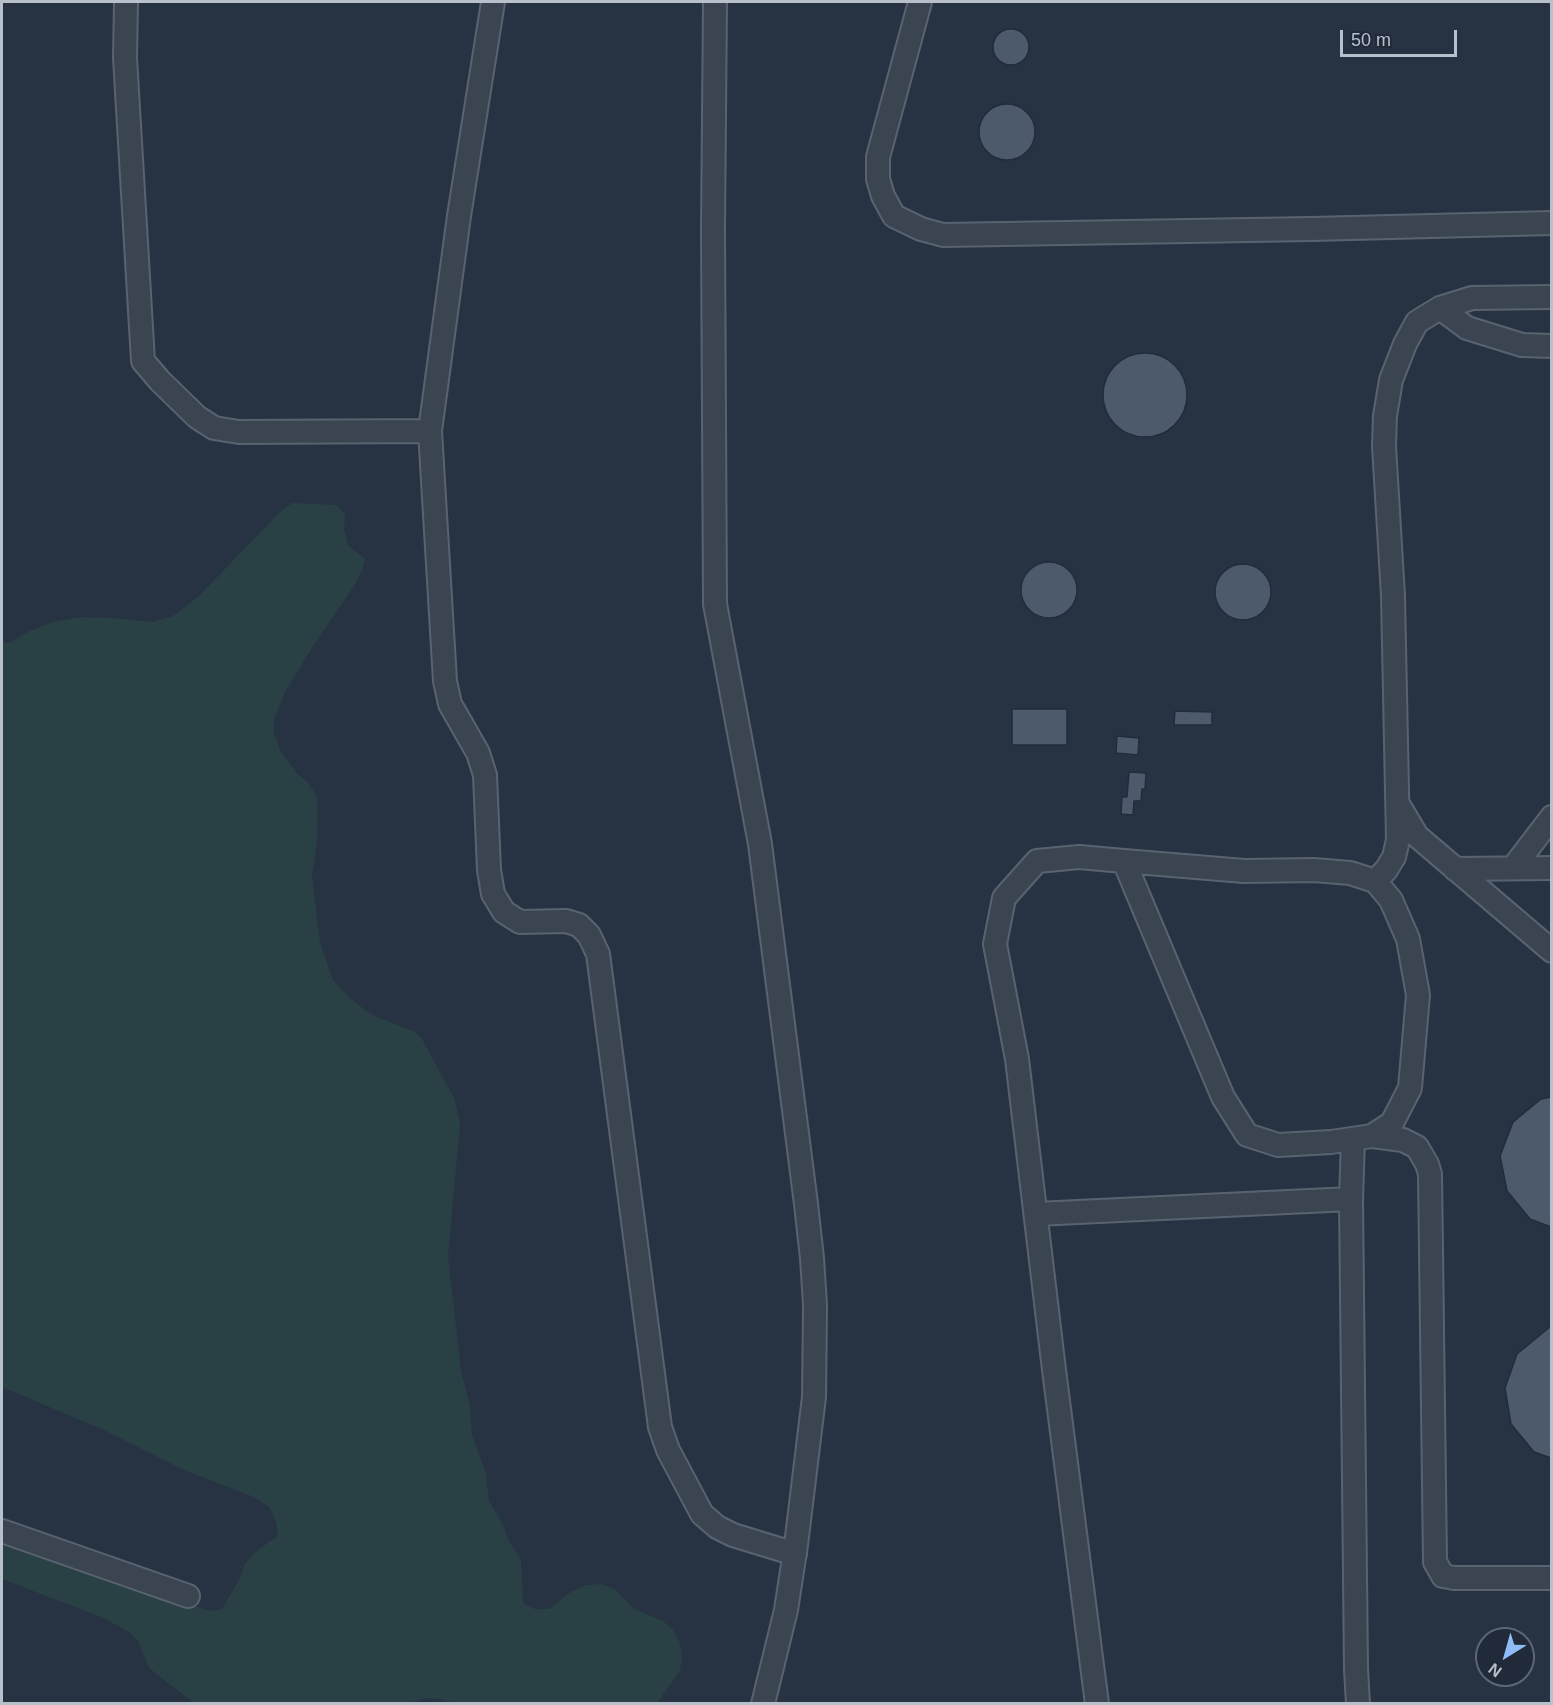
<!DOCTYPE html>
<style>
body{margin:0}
#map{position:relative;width:1553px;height:1705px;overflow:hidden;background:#273343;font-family:Arial,sans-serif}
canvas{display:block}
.frame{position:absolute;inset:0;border:3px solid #b8c0cc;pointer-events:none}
.north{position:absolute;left:1475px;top:1627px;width:60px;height:60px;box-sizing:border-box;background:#202a38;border:2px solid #5d6673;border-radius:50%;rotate:217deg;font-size:16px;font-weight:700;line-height:24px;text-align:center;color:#b8c0cc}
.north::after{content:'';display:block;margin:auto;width:21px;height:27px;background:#90bbf9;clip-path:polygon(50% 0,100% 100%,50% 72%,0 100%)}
.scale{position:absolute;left:1340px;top:30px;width:117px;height:27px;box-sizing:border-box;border:3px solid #b8c0cc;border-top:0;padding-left:8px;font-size:18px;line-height:21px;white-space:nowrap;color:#b8c0cc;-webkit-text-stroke:4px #202a38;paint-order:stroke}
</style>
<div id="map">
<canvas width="1553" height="1705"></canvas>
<div class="frame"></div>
<div class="north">N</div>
<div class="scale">50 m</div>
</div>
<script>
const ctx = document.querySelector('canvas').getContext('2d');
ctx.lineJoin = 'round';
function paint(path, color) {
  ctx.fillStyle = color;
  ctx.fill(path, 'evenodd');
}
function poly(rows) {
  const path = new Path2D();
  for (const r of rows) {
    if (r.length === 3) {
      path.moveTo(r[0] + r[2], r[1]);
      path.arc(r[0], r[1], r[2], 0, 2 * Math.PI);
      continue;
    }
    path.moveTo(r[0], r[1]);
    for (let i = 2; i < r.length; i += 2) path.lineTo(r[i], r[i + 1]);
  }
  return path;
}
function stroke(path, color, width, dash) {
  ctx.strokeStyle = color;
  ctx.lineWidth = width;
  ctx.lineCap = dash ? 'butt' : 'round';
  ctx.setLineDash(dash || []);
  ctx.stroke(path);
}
const green = poly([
 [292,503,336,505,345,515,344,529,348,545,365,559,362,571,354,586,315,643,285,692,274,720,274,733,280,750,297,773,309,784,317,797,318,816,317,843,312,875,320,943,333,980,351,999,372,1015,413,1031,422,1039,455,1100,460,1124,448,1256,461,1371,470,1406,472,1435,486,1474,489,1501,503,1525,508,1539,521,1560,523,1603,535,1609,549,1609,572,1591,586,1585,601,1584,614,1589,634,1609,663,1621,673,1630,680,1643,682,1657,680,1671,657,1703,457,1704,441,1699,426,1698,406,1704,194,1703,149,1668,138,1641,128,1631,101,1617,2,1579,2,1540,180,1603,194,1605,208,1611,222,1609,240,1578,245,1564,255,1552,278,1536,276,1522,270,1508,254,1497,186,1471,106,1431,2,1387,2,642,8,643,30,631,53,622,81,617,113,618,153,622,173,616,198,597,278,514]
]);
const building = poly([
 [1011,47,18],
 [1007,132,28],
 [1145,395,42],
 [1049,590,28],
 [1243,592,28],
 [1012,709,1067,709,1067,745,1012,745,1012,709],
 [1175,711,1212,712,1212,725,1174,725,1175,711],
 [1117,736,1139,738,1138,755,1116,753,1117,736],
 [1129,772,1146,773,1145,789,1142,789,1141,801,1134,801,1133,815,1121,814,1122,797,1127,797,1129,772],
 [1551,1097,1551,1227,1530,1219,1507,1191,1500,1156,1513,1122,1541,1099,1551,1097],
 [1551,1326,1551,1458,1534,1452,1511,1424,1505,1388,1517,1354,1551,1326]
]);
const minor = poly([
 [126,2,125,58,143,361,160,381,197,417,214,428,239,432,430,431],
 [493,2,459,216,430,431,445,681,450,704,478,753,485,775,489,870,493,894,504,912,520,922,566,921,579,925,589,935,598,954,660,1427,668,1450,702,1514,717,1527,733,1535,795,1554],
 [715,2,713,230,715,604,760,844,806,1204,812,1258,815,1305,814,1397,796,1545,786,1610,763,1704],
 [920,2,878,157,878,179,883,196,894,216,921,229,943,235,1311,229,1552,223],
 [1440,308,1467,328,1522,345,1552,346],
 [1398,804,1417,836,1552,951],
 [1513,868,1552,817],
 [1455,869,1552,868],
 [1375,881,1386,870,1394,857,1398,840,1393,596,1384,446,1385,416,1391,380,1405,344,1417,322,1440,308,1472,298,1552,297],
 [1372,1136,1403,1140,1417,1147,1427,1164,1430,1174,1435,1562,1443,1576,1454,1578,1552,1578],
 [1353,1139,1351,1199,1356,1669,1358,1704],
 [1036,1214,1351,1199],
 [2,1531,188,1596],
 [1097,1704,1054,1370,1017,1059,995,944,1004,898,1037,861,1079,857,1124,861,1244,871,1314,870,1350,873,1375,881,1391,900,1408,939,1418,995,1410,1088,1392,1123,1372,1136,1331,1142,1278,1145,1247,1135,1223,1097,1124,861]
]);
paint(green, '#294144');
paint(building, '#4d5a6c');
stroke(building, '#222c3a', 1.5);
stroke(minor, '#596370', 26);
stroke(minor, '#3b4552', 22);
</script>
